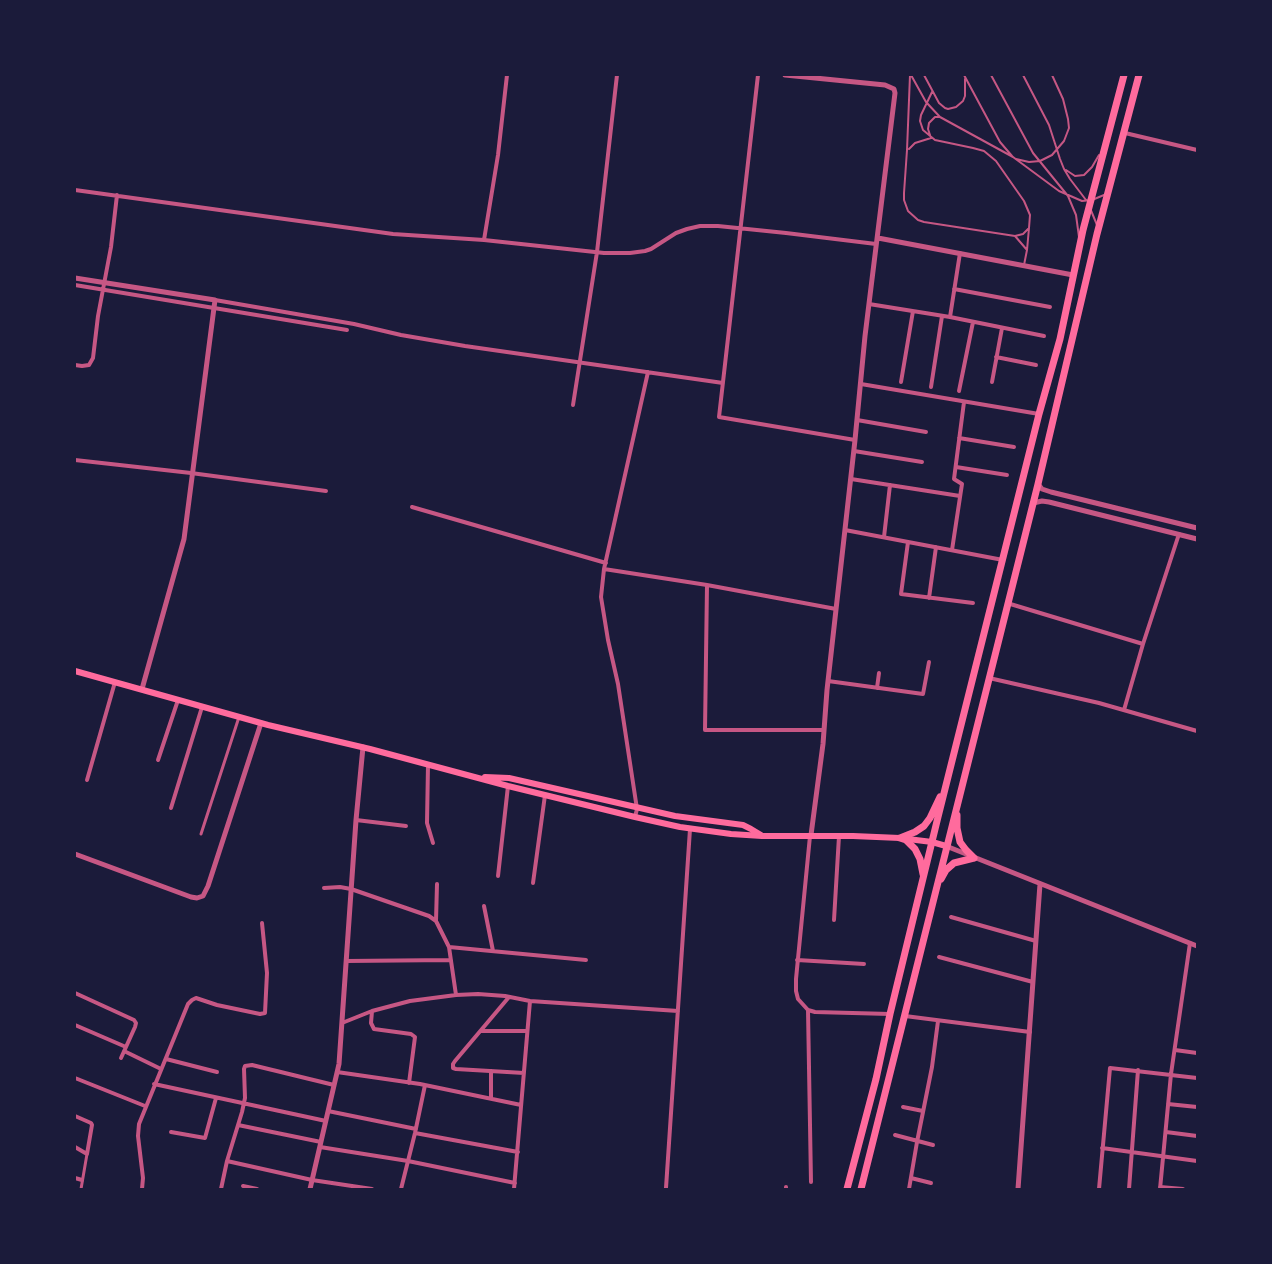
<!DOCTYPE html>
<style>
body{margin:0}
#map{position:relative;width:1272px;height:1264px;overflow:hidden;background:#1b1b3a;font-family:"Public Sans",sans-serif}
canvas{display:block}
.frame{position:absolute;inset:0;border:76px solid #1b1b3a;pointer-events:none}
</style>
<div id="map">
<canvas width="1272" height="1264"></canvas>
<div class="frame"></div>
</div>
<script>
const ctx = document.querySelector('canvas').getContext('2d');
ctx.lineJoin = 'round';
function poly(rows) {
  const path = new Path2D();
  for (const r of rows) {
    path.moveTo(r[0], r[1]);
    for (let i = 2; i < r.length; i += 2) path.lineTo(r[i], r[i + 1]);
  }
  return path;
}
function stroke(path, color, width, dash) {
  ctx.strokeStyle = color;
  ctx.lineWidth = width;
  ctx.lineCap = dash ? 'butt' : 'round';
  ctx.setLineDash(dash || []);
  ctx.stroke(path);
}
const service = poly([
 [910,75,907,150,904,193,904,200,908,211,918,220,924,222,1015,236,1023,234,1029,228,1030,215,1024,201,996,161,984,151,973,148,935,140,923,130,920,121,921,115,932,92],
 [911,75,926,102,940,117,1013,157,1059,191,1082,201,1092,200,1104,195],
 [924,75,939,103,945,108,948,109,956,107,963,101,965,96,965,79],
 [964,75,1000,142,1012,156],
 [991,75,1033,153,1068,196,1076,215,1079,237],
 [1023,75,1049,125,1060,159,1064,169,1070,179,1086,200],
 [909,149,915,143,931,138,928,129,929,123,935,117,940,117],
 [1016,159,1029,162,1040,161,1052,155,1064,141,1069,128,1068,119,1063,99,1052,75],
 [1066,170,1075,176,1084,175,1092,167,1099,155],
 [1090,208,1097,225],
 [1015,236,1027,250,1029,228],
 [1024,265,1027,250]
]);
const pedestrian = poly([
 [201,834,239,717],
 [81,1189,87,1154]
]);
const minor = poly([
 [758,75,719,417,855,440],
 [1125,133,1197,150],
 [75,190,393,234,484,240,604,253,630,253,645,251,651,249,676,233,687,229,700,226,718,226,786,233,876,244],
 [484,240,498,155,507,75],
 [75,285,347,330],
 [954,289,1050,307],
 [215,300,354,324,401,335,465,346,723,383],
 [869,304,950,317,1044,336],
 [950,317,960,253],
 [996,357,1036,365],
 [75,365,82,366,89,365,93,358,98,316,111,247,117,195],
 [901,382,913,311],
 [992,382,1002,328],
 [861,384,1039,414],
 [931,387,942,316],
 [959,391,973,322],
 [573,405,597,252,617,75],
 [857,420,926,432],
 [959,438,1014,447],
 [854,451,922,462],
 [75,460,191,473,326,491],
 [956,467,1007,475],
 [851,479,960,496],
 [412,507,606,563],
 [845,530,1003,560],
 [884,537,890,485],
 [908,542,901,594,973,603],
 [952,550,962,484,954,479,964,402],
 [604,569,707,585,836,609],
 [707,585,705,730,824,730],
 [929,598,936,547],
 [1007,603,1143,644],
 [989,678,1099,703,1197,731],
 [828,681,923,694,929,662],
 [877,688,879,673],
 [1124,710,1143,644,1179,534],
 [158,760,178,700],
 [428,765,427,823,433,843],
 [87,780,115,682],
 [171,808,202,707],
 [635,817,637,809,618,684,608,640,601,597,604,569,648,372],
 [356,820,406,826],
 [810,836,796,979,796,991,798,999,808,1010,811,1182],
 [498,876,508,786],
 [533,883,545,795],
 [437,884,436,921,449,947,456,995],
 [324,888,340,887,351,889,429,916,436,921],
 [484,906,493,951],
 [951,917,1036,941],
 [834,920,839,836],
 [449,947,586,960],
 [939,957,1033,982],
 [797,960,864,964],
 [346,961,451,960],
 [75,993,134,1020,136,1023,135,1027,121,1058],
 [509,997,455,1061,453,1064,453,1068,456,1069,524,1073],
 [808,1010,815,1012,890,1014],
 [372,1011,371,1023,374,1029,411,1034,415,1037,409,1083],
 [905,1016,1030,1032],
 [342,1023,372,1011,410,1001,456,995,478,994,505,996,530,1001,678,1011],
 [75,1025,126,1047],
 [481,1031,527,1031],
 [1175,1050,1197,1053],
 [124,1051,161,1069],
 [166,1059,217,1072],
 [337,1072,420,1084,521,1105],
 [75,1078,145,1106],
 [154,1084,326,1121],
 [491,1098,491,1071],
 [1168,1104,1197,1107],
 [903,1107,923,1111],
 [328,1111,416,1129],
 [75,1116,91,1123,92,1125,87,1154,75,1147],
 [238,1125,321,1142],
 [171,1132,205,1138,216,1098],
 [1166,1132,1197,1136],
 [415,1133,518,1152],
 [895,1135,933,1145],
 [320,1147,408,1161,515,1183],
 [1102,1148,1197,1161],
 [227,1161,312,1180,372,1189],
 [75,1178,82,1180],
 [911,1178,931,1183],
 [243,1186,257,1189],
 [786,1187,786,1189],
 [1160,1187,1183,1189],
 [666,1188,690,829],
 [142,1189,143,1178,138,1136,139,1124,188,1004,192,1000,196,998,217,1005,260,1014,265,1013,267,973,262,923],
 [221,1189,227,1161,242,1112,245,1098,244,1069,245,1066,252,1065,334,1085],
 [401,1189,415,1133,425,1085],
 [514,1189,530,1001],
 [909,1189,917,1142,932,1067,938,1021],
 [1099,1189,1110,1068,1197,1078],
 [1129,1189,1138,1070],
 [1160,1189,1171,1074,1190,943]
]);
const tertiary = poly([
 [785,75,885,85,894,89,895,93,865,336,855,440,827,690,823,744,811,835],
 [878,238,1073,275],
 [75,278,215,300,184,539,142,689],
 [1038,484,1042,489,1051,492,1197,528],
 [1033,503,1042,501,1049,502,1197,539],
 [946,846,1197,946],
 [75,854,191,897,197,898,203,896,208,886,261,723],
 [310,1189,339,1064,356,820,363,747],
 [1018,1189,1040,884]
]);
const secondary = poly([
 [75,671,268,725,370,749,508,786,635,817,680,827,731,834,762,836,853,836,900,838,932,842,946,846],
 [485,777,509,778,675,816,743,825,751,829,761,835]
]);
const primary = poly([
 [957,815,957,828,960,842,966,850,974,858],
 [900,838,915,832,924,826,930,818,940,797],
 [900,838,906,840,915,849,920,859,923,874],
 [941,879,946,870,954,863,974,858],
 [847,1189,876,1079,890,1014,938,817,1039,414,1060,339,1083,230,1124,75],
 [861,1189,1038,484,1097,234,1139,75]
]);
stroke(service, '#c65784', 2);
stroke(pedestrian, '#c65784', 3);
stroke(minor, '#c65784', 4);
stroke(tertiary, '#c65784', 5);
stroke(secondary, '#ff6b9d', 6);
stroke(primary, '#ff6b9d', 7);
</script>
